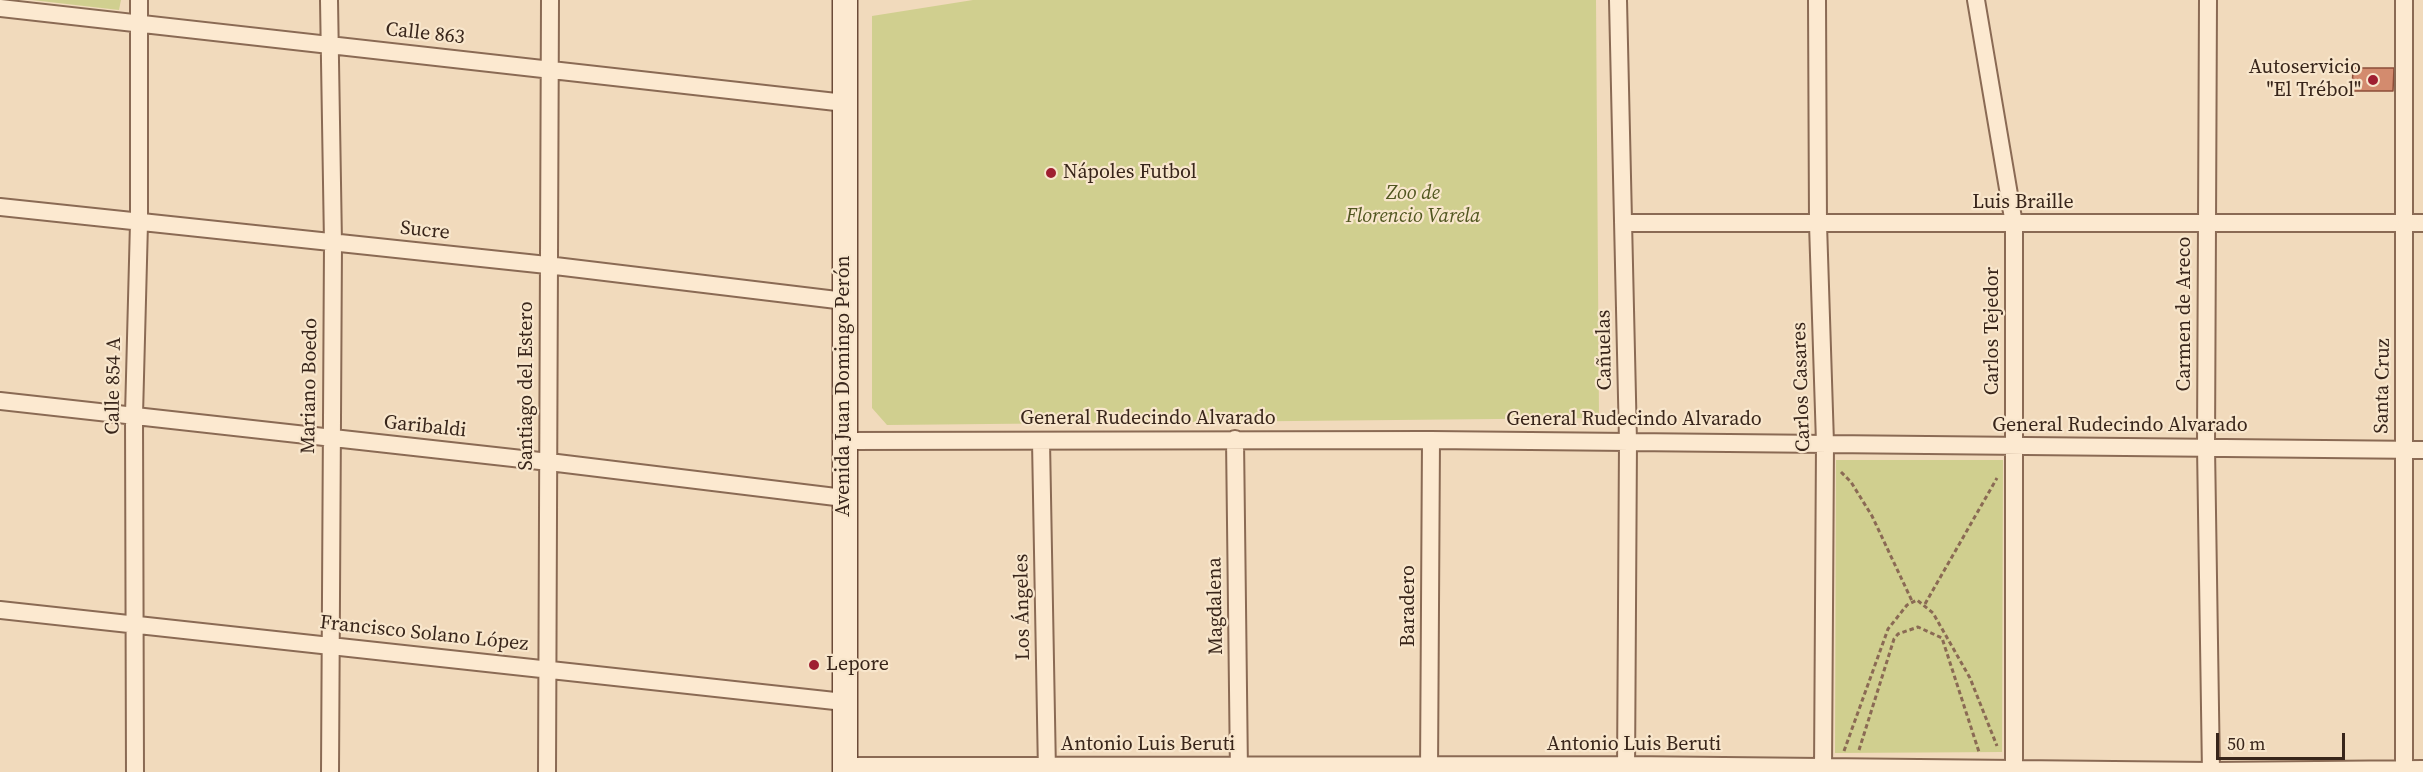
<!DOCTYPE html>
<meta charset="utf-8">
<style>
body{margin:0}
#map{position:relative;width:2423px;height:772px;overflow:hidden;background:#f1dabc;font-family:"Source Serif 4",serif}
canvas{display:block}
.scale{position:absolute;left:2216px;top:733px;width:129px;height:27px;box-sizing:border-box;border:3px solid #38251a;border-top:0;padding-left:8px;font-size:18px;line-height:21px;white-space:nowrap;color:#38251a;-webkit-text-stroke:4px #f8e6cc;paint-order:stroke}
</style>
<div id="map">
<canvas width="2423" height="772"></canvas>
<div class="scale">50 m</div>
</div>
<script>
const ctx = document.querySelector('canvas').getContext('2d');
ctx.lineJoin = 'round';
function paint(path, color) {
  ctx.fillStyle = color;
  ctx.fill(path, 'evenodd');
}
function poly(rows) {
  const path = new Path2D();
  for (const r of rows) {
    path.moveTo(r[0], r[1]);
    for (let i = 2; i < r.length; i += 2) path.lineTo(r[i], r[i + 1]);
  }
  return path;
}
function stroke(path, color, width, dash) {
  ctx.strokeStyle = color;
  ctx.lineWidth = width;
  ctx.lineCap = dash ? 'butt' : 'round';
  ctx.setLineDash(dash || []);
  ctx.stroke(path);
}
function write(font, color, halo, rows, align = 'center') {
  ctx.font = font + ' "Source Serif 4",serif';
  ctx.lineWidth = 4.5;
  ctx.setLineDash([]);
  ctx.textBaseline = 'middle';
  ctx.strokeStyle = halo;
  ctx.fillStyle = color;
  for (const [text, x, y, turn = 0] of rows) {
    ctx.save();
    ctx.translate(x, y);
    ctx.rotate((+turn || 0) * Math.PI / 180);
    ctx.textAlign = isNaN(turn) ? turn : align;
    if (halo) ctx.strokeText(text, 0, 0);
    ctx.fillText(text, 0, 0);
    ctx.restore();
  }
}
const green = poly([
 [32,0,121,0,119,10],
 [973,0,1596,0,1599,418,887,425,872,408,872,16],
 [1836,460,2003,460,2002,752,1835,753]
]);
const building = poly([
 [2353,68,2394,68,2393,91,2352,91,2353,68]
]);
const path = poly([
 [1841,472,1851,482,1872,516,1912,601],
 [1925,604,1997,478],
 [1859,750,1894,639,1898,634,1918,627,1942,638,1979,752],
 [1844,751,1888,629,1907,605,1917,600,1933,613,1970,678,1997,746]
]);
const street = poly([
 [329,0,333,243,330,772],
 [1618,0,1628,441,1626,772],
 [1817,0,1818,224,1825,443,1823,772],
 [1976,0,2014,224,2014,772],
 [2208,0,2206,447,2211,772],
 [2404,0,2404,772],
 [0,8,845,103],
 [0,207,547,265,845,301],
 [1623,223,2423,223],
 [0,401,549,462,844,498],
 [1235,439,1239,772],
 [844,441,1431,440,2423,450],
 [1041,441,1047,772],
 [0,610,844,702],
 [845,766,1626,765,2211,771,2423,769],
 [135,772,134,415,139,223,139,0],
 [547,772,550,0],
 [1429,772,1431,440]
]);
const secondary = poly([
 [845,0,845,772]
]);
const markers = [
 [2373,80,6,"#9f1f31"],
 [1051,173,6,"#9f1f31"],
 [814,665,6,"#9f1f31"]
];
const streetNames = [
 ["Calle 863",425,34,6],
 ["Luis Braille",2023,203],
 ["Sucre",425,231,6],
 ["Carmen de Areco",2185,314,-90],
 ["Carlos Tejedor",1993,331,-90],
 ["Cañuelas",1605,350,-91],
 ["Calle 854 A",114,386,-89],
 ["Mariano Boedo",310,386,-89],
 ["Santiago del Estero",527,386,-90],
 ["Avenida Juan Domingo Perón",844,386,-90],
 ["Santa Cruz",2383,386,-89],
 ["Carlos Casares",1802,387,-92],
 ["General Rudecindo Alvarado",1148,419],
 ["General Rudecindo Alvarado",1634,420],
 ["General Rudecindo Alvarado",2120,426],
 ["Garibaldi",425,427,6],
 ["Magdalena",1216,606,-91],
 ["Baradero",1409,606,-90],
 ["Los Ángeles",1023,607,-91],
 ["Francisco Solano López",424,634,6],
 ["Antonio Luis Beruti",1148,745],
 ["Antonio Luis Beruti",1634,745]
];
const poiNames = [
 ["Autoservicio",2361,68,"right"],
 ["\"El Trébol\"",2361,91,"right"],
 ["Nápoles Futbol",1063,173],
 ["Lepore",826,665]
];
const parkNames = [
 ["Zoo de",1413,194],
 ["Florencio Varela",1413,217]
];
paint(green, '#d0cf8f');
paint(building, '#d38b6e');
stroke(building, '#8c4e38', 1.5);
stroke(street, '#8a6a54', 20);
stroke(secondary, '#6c4b38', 27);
stroke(path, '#8a6a54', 3, [4.5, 3]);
stroke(street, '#fce9d0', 16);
stroke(secondary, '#fce9d0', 24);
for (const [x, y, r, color] of markers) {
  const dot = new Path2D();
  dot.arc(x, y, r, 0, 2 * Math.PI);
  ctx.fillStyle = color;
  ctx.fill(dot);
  stroke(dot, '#f8e6cc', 2);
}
write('20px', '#38251a', '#f8e6cc', streetNames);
write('20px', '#38251a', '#f8e6cc', poiNames, 'left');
write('italic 20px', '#50561f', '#f8e6cc', parkNames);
</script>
